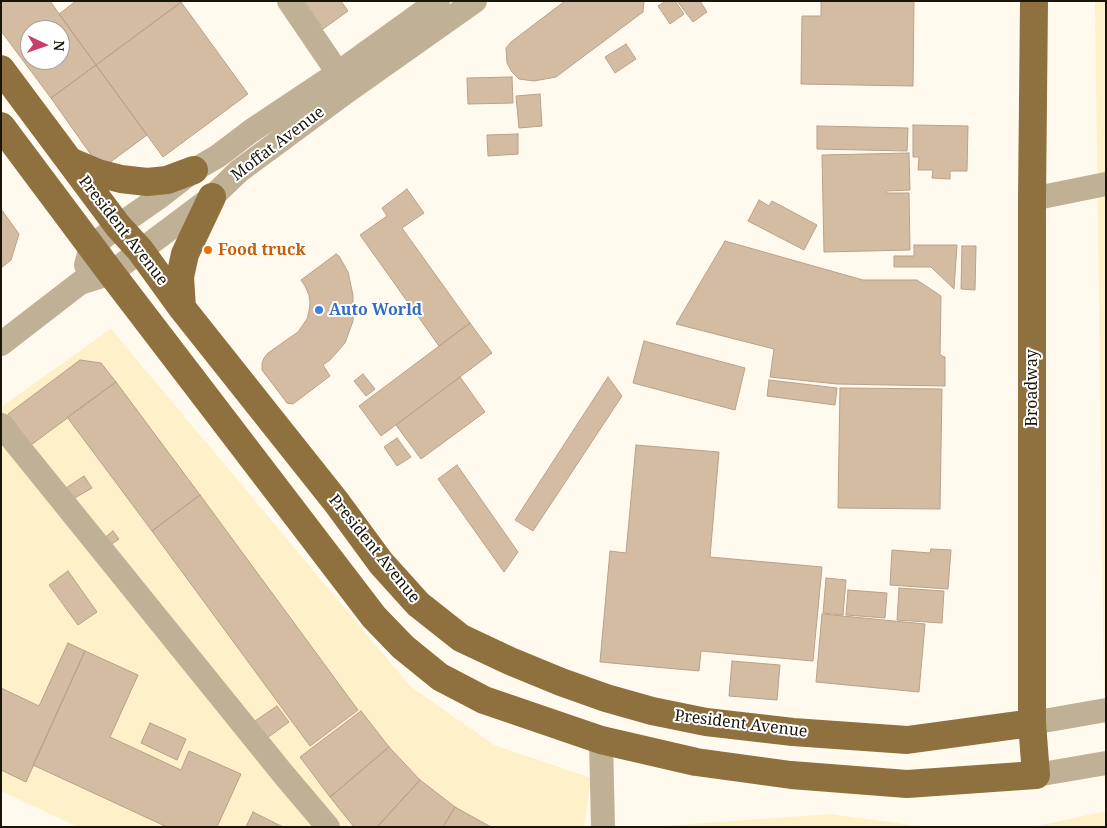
<!DOCTYPE html>
<style>
body{margin:0}
#map{position:relative;width:1107px;height:828px;overflow:hidden;background:#fffaed;font-family:"Noto Serif",serif}
canvas{display:block}
.frame{position:absolute;inset:0;border:2px solid #191509;pointer-events:none}
.north{position:absolute;left:20px;top:20px;width:50px;height:50px;box-sizing:border-box;background:#fff;border:1px solid #a3a19d;border-radius:50%;rotate:93deg;font-size:14px;font-weight:700;line-height:20px;text-align:center;color:#191509}
.north::after{content:'';display:block;margin:auto;width:18px;height:22px;background:#cb3e6c;clip-path:polygon(50% 0,100% 100%,50% 72%,0 100%)}
</style>
<div id="map">
<canvas width="1107" height="828"></canvas>
<div class="frame"></div>
<div class="north">N</div>
</div>
<script>
const ctx = document.querySelector('canvas').getContext('2d');
ctx.lineJoin = 'round';
function paint(path, color) {
  ctx.fillStyle = color;
  ctx.fill(path, 'evenodd');
}
function poly(rows) {
  const path = new Path2D();
  for (const r of rows) {
    path.moveTo(r[0], r[1]);
    for (let i = 2; i < r.length; i += 2) path.lineTo(r[i], r[i + 1]);
  }
  return path;
}
function stroke(path, color, width, dash) {
  ctx.strokeStyle = color;
  ctx.lineWidth = width;
  ctx.lineCap = dash ? 'butt' : 'round';
  ctx.setLineDash(dash || []);
  ctx.stroke(path);
}
function write(font, color, halo, rows, align = 'center') {
  ctx.font = font + ' "Noto Serif",serif';
  ctx.lineWidth = 4;
  ctx.setLineDash([]);
  ctx.textBaseline = 'middle';
  ctx.strokeStyle = halo;
  ctx.fillStyle = color;
  for (const [text, x, y, turn = 0] of rows) {
    ctx.save();
    ctx.translate(x, y);
    ctx.rotate((+turn || 0) * Math.PI / 180);
    ctx.textAlign = isNaN(turn) ? turn : align;
    if (halo) ctx.strokeText(text, 0, 0);
    ctx.fillText(text, 0, 0);
    ctx.restore();
  }
}
const built = poly([
 [1095,1,1106,1,1106,698,1104,693],
 [111,329,411,687,494,745,591,778,584,827,78,827,1,791,1,407],
 [1106,811,1106,827,1033,827],
 [830,814,925,827,651,827]
]);
const building = poly([
 [1,1,50,1,96,65,51,98,1,31,1,1],
 [30,30,60,30,60,60,30,60,30,30],
 [76,1,183,1,96,65,59,14,76,1],
 [304,1,341,1,348,11,323,29,304,1],
 [565,1,644,1,643,12,556,77,534,81,519,79,512,72,507,63,506,48,511,42,565,1],
 [666,1,675,1,684,14,670,24,658,6,666,1],
 [677,1,700,1,707,12,693,22,677,1],
 [821,1,914,1,913,86,801,84,802,16,821,16,821,1],
 [181,2,248,94,163,157,96,65,181,2],
 [626,44,636,59,615,73,605,57,626,44],
 [96,65,147,135,101,169,51,98,96,65],
 [512,77,513,103,468,104,467,78,512,77],
 [540,94,542,126,519,128,516,96,540,94],
 [913,125,968,126,967,171,950,171,950,179,932,178,933,170,918,170,919,157,913,157,913,125],
 [817,126,908,128,907,151,817,149,817,126],
 [518,134,518,154,488,156,487,135,518,134],
 [909,153,910,190,886,191,886,193,909,193,910,250,824,252,822,155,909,153],
 [407,189,424,213,402,228,470,323,439,346,360,235,387,216,382,208,407,189],
 [759,200,769,206,772,201,817,225,804,250,748,221,759,200],
 [1,209,19,234,11,260,1,268,1,209],
 [725,241,863,280,917,280,941,296,940,355,945,357,945,386,837,384,770,377,774,349,676,324,725,241],
 [914,245,957,245,954,289,931,267,894,267,894,256,914,256,914,245],
 [962,246,976,246,975,290,961,289,962,246],
 [336,254,339,256,348,272,353,295,353,321,345,343,330,360,323,365,330,376,293,404,287,403,262,370,262,363,264,358,268,353,298,332,307,319,309,311,310,303,309,295,305,286,301,280,336,254],
 [470,323,492,353,381,436,359,406,470,323],
 [644,341,745,368,735,410,633,383,644,341],
 [80,360,101,363,116,382,31,445,8,414,80,360],
 [363,374,375,389,366,396,354,381,363,374],
 [460,377,485,412,421,459,396,425,460,377],
 [608,377,622,396,533,531,515,520,608,377],
 [769,380,837,388,835,405,767,396,769,380],
 [116,382,200,495,152,531,67,417,116,382],
 [840,388,942,389,940,509,838,508,840,388],
 [397,438,411,457,397,466,384,447,397,438],
 [636,445,719,452,710,557,822,567,813,661,701,651,699,671,600,662,610,551,626,553,636,445],
 [457,465,518,552,504,572,438,479,457,465],
 [84,476,92,488,73,499,66,488,84,476],
 [200,495,358,710,310,746,152,531,200,495],
 [113,531,119,539,109,546,104,538,113,531],
 [931,549,951,550,948,589,890,585,892,550,930,553,931,549],
 [68,571,97,612,78,625,49,585,68,571],
 [826,578,846,580,843,615,823,613,826,578],
 [899,588,944,591,942,623,897,620,899,588],
 [848,590,887,593,885,618,846,615,848,590],
 [822,614,925,624,919,692,816,682,822,614],
 [68,643,85,651,26,782,1,770,1,688,39,706,68,643],
 [85,651,138,675,110,737,181,770,189,751,241,774,217,827,167,827,33,765,85,651],
 [732,661,780,665,777,700,729,696,732,661],
 [277,706,289,722,267,738,255,721,277,706],
 [361,711,389,747,330,797,300,757,361,711],
 [150,723,186,739,177,760,141,743,150,723],
 [389,747,420,780,377,827,354,827,330,797,389,747],
 [420,780,455,807,443,827,377,827,420,780],
 [455,807,491,827,443,827,455,807],
 [253,812,283,827,246,827,253,812]
]);
const minor = poly([
 [289,1,338,73],
 [1032,199,1106,184],
 [86,265,91,247,118,226,158,198,194,170,218,156,251,131,338,73,438,1],
 [1,344,80,283,111,273,212,197,239,171,346,92,475,1],
 [1,425,284,775,328,827],
 [1032,723,1106,710],
 [601,740,603,827],
 [1036,775,1106,763]
]);
const major = poly([
 [1,69,118,226,140,250,182,308,337,503,381,563,418,604,461,638,510,661,561,682,606,698,652,711,706,722,793,732,907,740,1032,723],
 [1,126,111,273,374,617,403,647,440,677,484,700,601,740,696,762,791,775,907,784,1036,775,1032,723,1032,199,1034,1],
 [70,161,98,173,121,179,147,182,167,180,194,170],
 [182,308,180,277,185,254,212,197]
]);
const markers = [
 [208,250,5,"#e8710a"],
 [319,310,5,"#3f7fe0"]
];
const streetNames = [
 ["Moffat Avenue",278,144,-37],
 ["President Avenue",123,231,52],
 ["Broadway",1032,388,-90],
 ["President Avenue",374,549,51],
 ["President Avenue",741,724,7]
];
const foodNames = [
 ["Food truck",218,250]
];
const shopNames = [
 ["Auto World",329,310]
];
paint(built, '#fef0c8');
paint(building, '#d4bca3');
stroke(building, '#b9a189', 1);
stroke(minor, '#c0b095', 24);
stroke(major, '#8e713e', 28);
for (const [x, y, r, color] of markers) {
  const dot = new Path2D();
  dot.arc(x, y, r, 0, 2 * Math.PI);
  ctx.fillStyle = color;
  ctx.fill(dot);
  stroke(dot, '#fff', 2);
}
write('16px', '#191509', '#fff', streetNames);
write('bold 16px', '#c56008', '#fff', foodNames, 'left');
write('bold 16px', '#366cbe', '#fff', shopNames, 'left');
</script>
